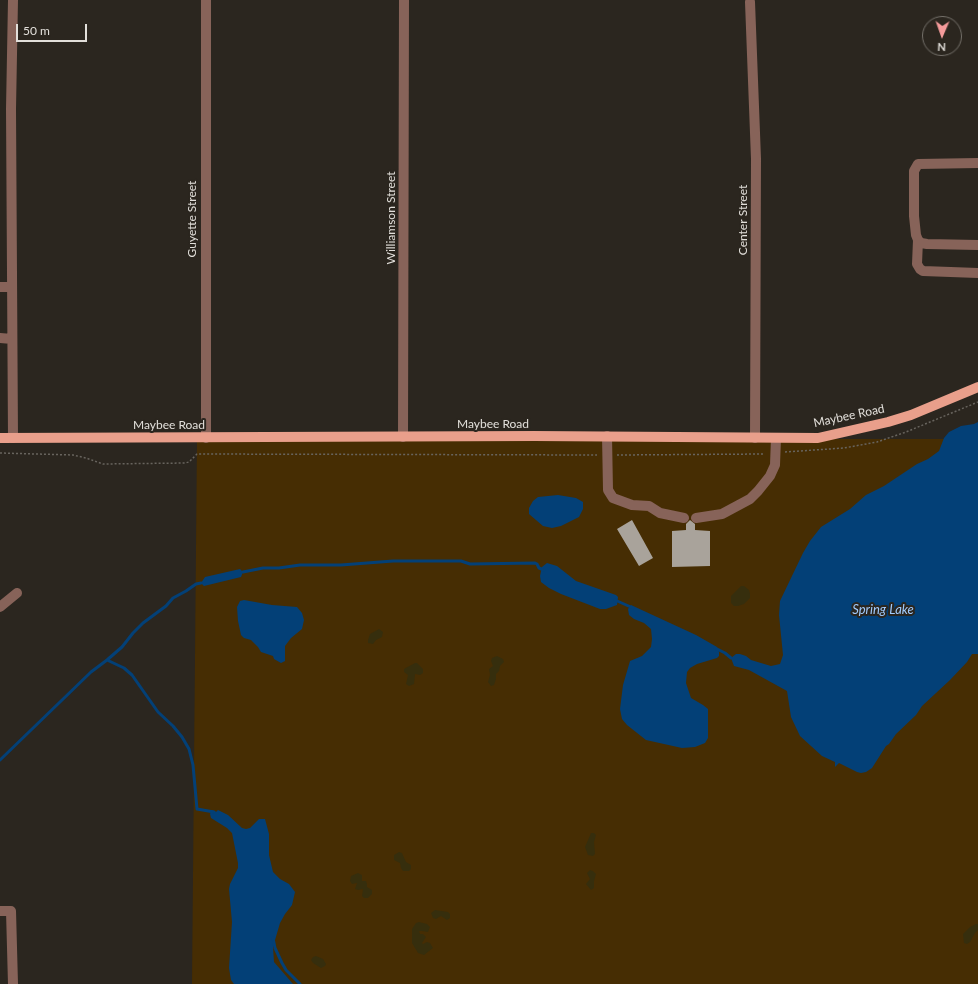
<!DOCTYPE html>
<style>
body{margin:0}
#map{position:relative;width:978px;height:984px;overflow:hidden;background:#2b261f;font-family:Lato,sans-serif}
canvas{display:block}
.north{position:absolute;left:922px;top:16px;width:40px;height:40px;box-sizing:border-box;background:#2b261f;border:1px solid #74706a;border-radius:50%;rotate:182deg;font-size:11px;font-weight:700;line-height:16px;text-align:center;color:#e2dfda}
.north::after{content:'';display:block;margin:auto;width:14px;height:18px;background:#f59b9b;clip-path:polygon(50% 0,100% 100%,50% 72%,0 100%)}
.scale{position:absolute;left:16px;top:24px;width:71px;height:18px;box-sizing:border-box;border:2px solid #e2dfda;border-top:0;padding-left:5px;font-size:12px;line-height:14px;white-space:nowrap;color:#e2dfda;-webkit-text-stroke:3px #2b261f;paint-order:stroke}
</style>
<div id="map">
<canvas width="978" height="984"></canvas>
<div class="north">N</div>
<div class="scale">50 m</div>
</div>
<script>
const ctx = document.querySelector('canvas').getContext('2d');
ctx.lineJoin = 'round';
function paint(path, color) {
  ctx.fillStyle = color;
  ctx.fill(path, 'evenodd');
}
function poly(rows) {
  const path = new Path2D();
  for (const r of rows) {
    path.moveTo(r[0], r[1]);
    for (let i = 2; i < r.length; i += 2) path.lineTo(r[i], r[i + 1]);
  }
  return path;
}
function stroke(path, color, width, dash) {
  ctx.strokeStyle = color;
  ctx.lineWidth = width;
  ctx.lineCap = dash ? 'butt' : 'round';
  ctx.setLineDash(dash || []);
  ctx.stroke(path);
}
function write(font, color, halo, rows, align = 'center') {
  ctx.font = font + ' Lato,sans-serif';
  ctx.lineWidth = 4;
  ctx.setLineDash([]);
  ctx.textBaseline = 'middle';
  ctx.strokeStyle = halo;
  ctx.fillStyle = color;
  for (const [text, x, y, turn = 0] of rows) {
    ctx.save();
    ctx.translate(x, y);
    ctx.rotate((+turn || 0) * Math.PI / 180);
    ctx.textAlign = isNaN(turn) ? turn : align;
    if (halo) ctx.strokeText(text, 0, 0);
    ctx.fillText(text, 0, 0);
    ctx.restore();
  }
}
const green = poly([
 [197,439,978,439,978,984,192,984]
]);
const sand = poly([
 [741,586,744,586,749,590,750,594,750,598,744,604,738,606,734,606,731,603,731,596],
 [379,629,383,632,382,637,376,640,373,644,368,643,368,640,370,634],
 [497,656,503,659,504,662,500,666,499,671,496,674,496,679,494,685,491,686,488,682,490,675,489,669,493,666,491,661,492,658],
 [415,663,417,663,423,669,423,673,420,675,415,674,414,684,409,686,406,684,408,675,404,672,404,669],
 [591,833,594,833,596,835,594,842,595,854,593,856,588,855,585,847],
 [399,852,402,853,406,862,411,865,411,869,409,871,403,871,401,868,400,863,394,860,394,855],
 [590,870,593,871,596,874,594,881,594,888,591,890,586,884,590,879,587,873],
 [358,873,362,875,362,881,366,881,367,884,367,887,372,890,372,894,368,898,364,898,362,896,363,889,358,890,355,889,357,883,352,884,350,881,351,876],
 [435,910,448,912,450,914,450,918,447,920,441,916,436,919,433,918,431,913],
 [419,922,427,924,430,927,428,932,422,931,419,931,420,934,423,934,426,937,422,943,423,944,427,942,430,943,433,948,424,955,418,953,412,943,412,929,416,923],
 [976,924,978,924,978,930,975,933,970,942,967,944,964,943,963,934,970,927],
 [313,957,316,956,323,959,326,964,325,966,321,968,313,963,311,960]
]);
const water = poly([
 [978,422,978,654,972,654,967,662,950,680,922,706,916,715,896,734,889,744,886,746,872,768,866,772,861,773,857,772,839,763,835,767,835,762,822,756,800,736,791,717,787,691,749,670,734,666,731,658,736,654,740,654,746,656,751,660,771,666,780,664,783,655,779,615,780,601,803,553,810,541,821,527,850,509,866,495,884,486,917,464,928,459,939,451,944,438,949,432,961,426,974,424],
 [558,495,576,498,583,502,583,509,579,517,561,526,552,528,543,526,529,514,529,508,533,501,538,497],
 [547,563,557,566,576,581,616,595,618,597,617,605,606,609,600,609,561,594,549,588,541,582,540,576,542,567],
 [240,569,243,572,241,577,204,586,201,583,205,577],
 [244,600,272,605,297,607,302,613,304,620,302,629,291,638,285,646,285,661,281,663,274,659,273,656,261,652,258,647,251,640,244,638,241,635,238,621,237,607,240,601],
 [631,605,696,635,717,647,719,652,719,656,717,658,697,664,690,668,687,672,686,683,691,698,703,705,708,709,708,738,705,743,695,747,682,748,646,740,627,725,622,719,620,709,623,685,630,661,642,656,651,647,652,639,651,629,644,623,634,619,629,615,628,609],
 [212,810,216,812,218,810,228,815,242,828,246,829,250,828,259,819,265,819,269,834,269,855,273,872,280,879,289,884,295,892,292,905,285,914,280,923,273,947,274,962,293,984,234,984,231,980,229,968,232,922,229,889,230,884,238,868,238,863,232,833,227,828,211,818,210,814]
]);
const stream = poly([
 [243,572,263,568,279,568,300,565,341,565,393,561,461,561,470,564,535,563,537,564,539,568,544,570],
 [615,600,633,608],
 [715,648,725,653,731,658],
 [107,660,124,668,132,675,158,712,173,726,182,737,189,749,193,765,197,809,214,812],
 [0,760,91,672,107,660,122,647,133,633,143,623,166,606,173,598,186,591,196,584,201,583],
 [273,938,275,948,282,963,286,970,300,984]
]);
const building = poly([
 [632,520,653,558,639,566,617,529],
 [690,520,695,524,695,530,710,531,710,566,672,567,672,531,686,530,686,524]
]);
const path = poly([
 [785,452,844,448,877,442,906,432,978,402],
 [0,453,73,455,86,458,103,464,185,463,189,462,197,454,597,455],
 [617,455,765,454]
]);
const minor = poly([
 [13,0,11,109,13,438],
 [750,2,756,159,755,438],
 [978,163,918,164,914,171,914,216,916,235,918,240,921,243,927,244,978,245],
 [918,240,917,264,920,269,923,271,978,273],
 [0,287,11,287],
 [0,338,12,339],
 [607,436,608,490,613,498,632,505,649,506,660,513,684,518],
 [403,437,404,0],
 [206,438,206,0],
 [696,518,722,514,750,499,758,491,770,476,775,465,776,438],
 [0,607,17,593],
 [0,911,11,911,13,984]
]);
const major = poly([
 [0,438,534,436,818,438,888,422,911,415,978,387]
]);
const streetNames = [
 ["Williamson Street",391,218,-90],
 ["Guyette Street",192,219,-90],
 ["Center Street",743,220,-90],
 ["Maybee Road",849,416,-12],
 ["Maybee Road",493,424],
 ["Maybee Road",169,425]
];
const waterNames = [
 ["Spring Lake",883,610]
];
paint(green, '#462d03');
paint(sand, '#362e0d');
paint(water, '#034077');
stroke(stream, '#034077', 3);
paint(building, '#a9a39b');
stroke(path, '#68645e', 1.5, [2, 2]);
stroke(minor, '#876359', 10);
stroke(major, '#e99f8b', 10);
write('12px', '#e2dfda', '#2b261f', streetNames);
write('italic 13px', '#a1cbfd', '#2b261f', waterNames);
</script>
